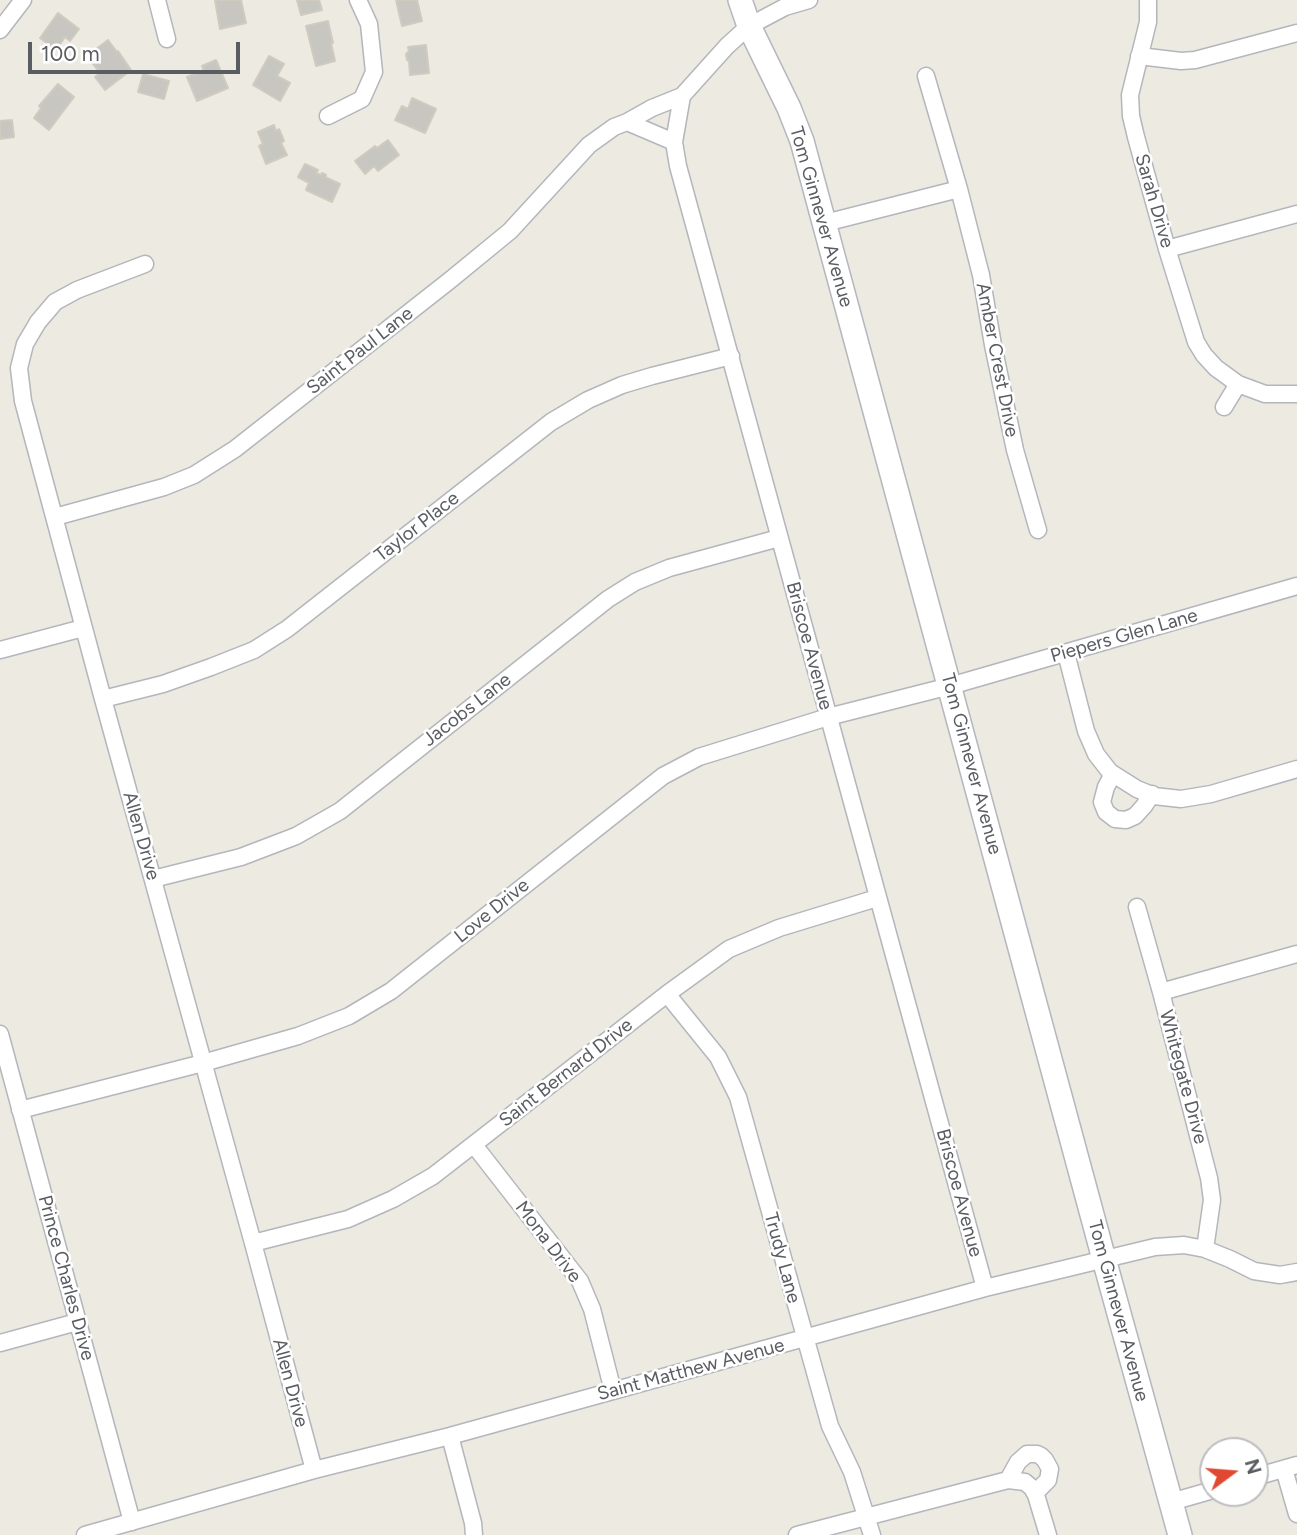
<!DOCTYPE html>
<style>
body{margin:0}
#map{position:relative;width:1297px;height:1535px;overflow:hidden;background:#eceae1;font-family:Figtree,sans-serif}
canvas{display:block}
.north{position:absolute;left:1199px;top:1437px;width:70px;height:70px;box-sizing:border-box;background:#fff;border:2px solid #bdbec0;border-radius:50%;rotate:74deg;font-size:19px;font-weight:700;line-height:28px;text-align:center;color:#595c61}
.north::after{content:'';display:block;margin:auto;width:24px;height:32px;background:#e04832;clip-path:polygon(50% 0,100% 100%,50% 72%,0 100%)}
.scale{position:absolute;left:28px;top:42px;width:212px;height:32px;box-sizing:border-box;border:4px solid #595c61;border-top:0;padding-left:9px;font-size:21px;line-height:24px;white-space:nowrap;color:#595c61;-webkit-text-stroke:5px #fff;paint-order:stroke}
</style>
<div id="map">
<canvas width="1297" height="1535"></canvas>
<div class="north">N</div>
<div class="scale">100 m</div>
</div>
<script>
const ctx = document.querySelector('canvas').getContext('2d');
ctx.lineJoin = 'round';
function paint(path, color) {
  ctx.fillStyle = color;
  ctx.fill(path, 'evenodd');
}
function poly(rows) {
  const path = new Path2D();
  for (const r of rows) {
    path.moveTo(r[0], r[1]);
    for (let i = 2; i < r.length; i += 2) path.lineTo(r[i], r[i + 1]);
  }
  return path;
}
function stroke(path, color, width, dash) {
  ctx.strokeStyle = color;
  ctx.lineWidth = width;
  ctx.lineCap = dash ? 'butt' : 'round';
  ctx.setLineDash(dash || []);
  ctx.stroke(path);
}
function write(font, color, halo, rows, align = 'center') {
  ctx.font = font + ' Figtree,sans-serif';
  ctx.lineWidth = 5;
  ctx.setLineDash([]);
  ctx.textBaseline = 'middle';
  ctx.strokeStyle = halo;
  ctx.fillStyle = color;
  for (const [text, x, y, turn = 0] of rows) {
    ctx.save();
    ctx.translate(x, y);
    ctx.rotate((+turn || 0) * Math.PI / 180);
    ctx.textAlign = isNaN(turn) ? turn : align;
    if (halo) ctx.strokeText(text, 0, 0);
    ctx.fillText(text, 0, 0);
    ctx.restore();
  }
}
const building = poly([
 [215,0,241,0,246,23,220,29,215,0],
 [297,0,319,0,322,10,301,15,297,0],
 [396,0,417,0,422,21,402,26,396,0],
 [58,13,79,29,70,41,65,37,56,50,40,38,58,13],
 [328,21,333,43,331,43,335,61,316,66,306,26,328,21],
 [108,40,117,52,118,51,131,70,105,90,95,77,100,73,87,56,108,40],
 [426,45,429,73,410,75,409,61,407,60,406,54,409,51,408,47,426,45],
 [269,56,284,64,277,76,290,83,280,101,253,85,269,56],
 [216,60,228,88,197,101,187,77,204,70,202,66,216,60],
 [143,74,169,81,164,99,138,92,143,74],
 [58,84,74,97,49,130,34,118,41,108,39,106,58,84],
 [412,98,436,109,425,133,395,120,402,106,408,109,412,98],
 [12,120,14,137,0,139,0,121,12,120],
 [274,125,276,131,279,129,284,141,281,143,287,155,266,164,259,146,263,144,258,132,274,125],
 [388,140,399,155,378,171,374,166,365,174,355,161,375,146,377,148,388,140],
 [305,164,318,170,316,173,321,175,322,173,326,175,325,177,340,184,332,202,306,190,309,183,298,177,305,164]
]);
const minor = poly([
 [157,0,167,39],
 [809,0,785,7,749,26,727,46,682,96,674,142,678,166,985,1288],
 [1148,0,1148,22,1130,95,1131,116,1136,137,1167,249,1196,342,1204,355,1216,368,1238,384,1265,394,1297,394],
 [0,30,23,0],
 [1139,56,1181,61,1195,60,1297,33],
 [926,76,959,189,981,275,993,345,1015,450,1038,530],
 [328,116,362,99,374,72,369,24,358,0],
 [627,122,674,142],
 [825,223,959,189],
 [1167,249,1297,214],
 [145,264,77,290,55,302,38,322,25,344,19,368,23,401,103,699,253,1243,314,1470],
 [1224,407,1238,384],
 [55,517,164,487,194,475,235,449,449,281,510,231,589,145,614,127,627,122,652,108,682,96],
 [0,650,83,628],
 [1066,653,1086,731,1096,754,1110,772,1137,789,1154,796,1181,799,1211,794,1297,769],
 [103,699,163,684,211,667,254,650,287,629,551,422,588,400,622,385,652,376,731,356],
 [1113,774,1106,787,1102,802,1106,812,1115,819,1126,820,1135,816,1144,806,1152,794],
 [153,879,241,857,296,836,340,811,608,599,635,582,669,568,779,538],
 [1137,907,1161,992,1209,1178,1212,1200,1205,1249],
 [1161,992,1297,954],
 [667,994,718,1057,738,1097,830,1426,852,1472,872,1535],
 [0,1034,132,1522],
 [20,1110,203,1063,298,1036,349,1016,391,991,663,776,699,757,828,717,950,686,1297,586],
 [474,1145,580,1281,592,1309,613,1391],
 [253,1243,348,1219,393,1199,433,1176,667,994,729,949,779,928,877,898],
 [0,1343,77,1322],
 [450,1436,473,1523,474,1535],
 [1284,1469,1297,1514],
 [1255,1477,1297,1465],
 [1008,1480,1018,1462,1027,1454,1037,1454,1041,1456,1045,1460,1050,1469,1048,1480,1035,1493],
 [1171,1502,1213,1490],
 [85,1535,314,1470,450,1436,985,1288,1155,1247,1184,1245,1205,1249,1230,1259,1254,1271,1280,1275,1297,1272],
 [797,1535,1008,1480,1025,1482,1032,1488,1036,1495,1048,1535]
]);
const secondary = poly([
 [740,0,749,26,789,108,802,141,1104,1259,1180,1535]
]);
const streetNames = [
 ["Sarah Drive",1154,201,74],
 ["Tom Ginnever Avenue",821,217,74],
 ["Saint Paul Lane",360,351,-38],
 ["Amber Crest Drive",997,360,79],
 ["Taylor Place",417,527,-38],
 ["Piepers Glen Lane",1124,636,-16],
 ["Briscoe Avenue",809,646,75],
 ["Jacobs Lane",467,710,-38],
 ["Tom Ginnever Avenue",971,764,75],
 ["Allen Drive",141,836,74],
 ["Love Drive",492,911,-39],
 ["Saint Bernard Drive",566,1073,-38],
 ["Whitegate Drive",1183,1077,75],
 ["Briscoe Avenue",959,1193,75],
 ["Mona Drive",548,1242,53],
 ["Trudy Lane",782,1258,75],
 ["Prince Charles Drive",66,1278,75],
 ["Tom Ginnever Avenue",1118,1311,75],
 ["Saint Matthew Avenue",691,1370,-15],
 ["Allen Drive",290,1383,75]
];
paint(building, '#c8c6c0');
stroke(building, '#d0cbbf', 2);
stroke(minor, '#b3b6bb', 19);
stroke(secondary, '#b4b7bd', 26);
stroke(minor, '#fff', 16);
stroke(secondary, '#fff', 23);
write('19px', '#595c61', '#fff', streetNames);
</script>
